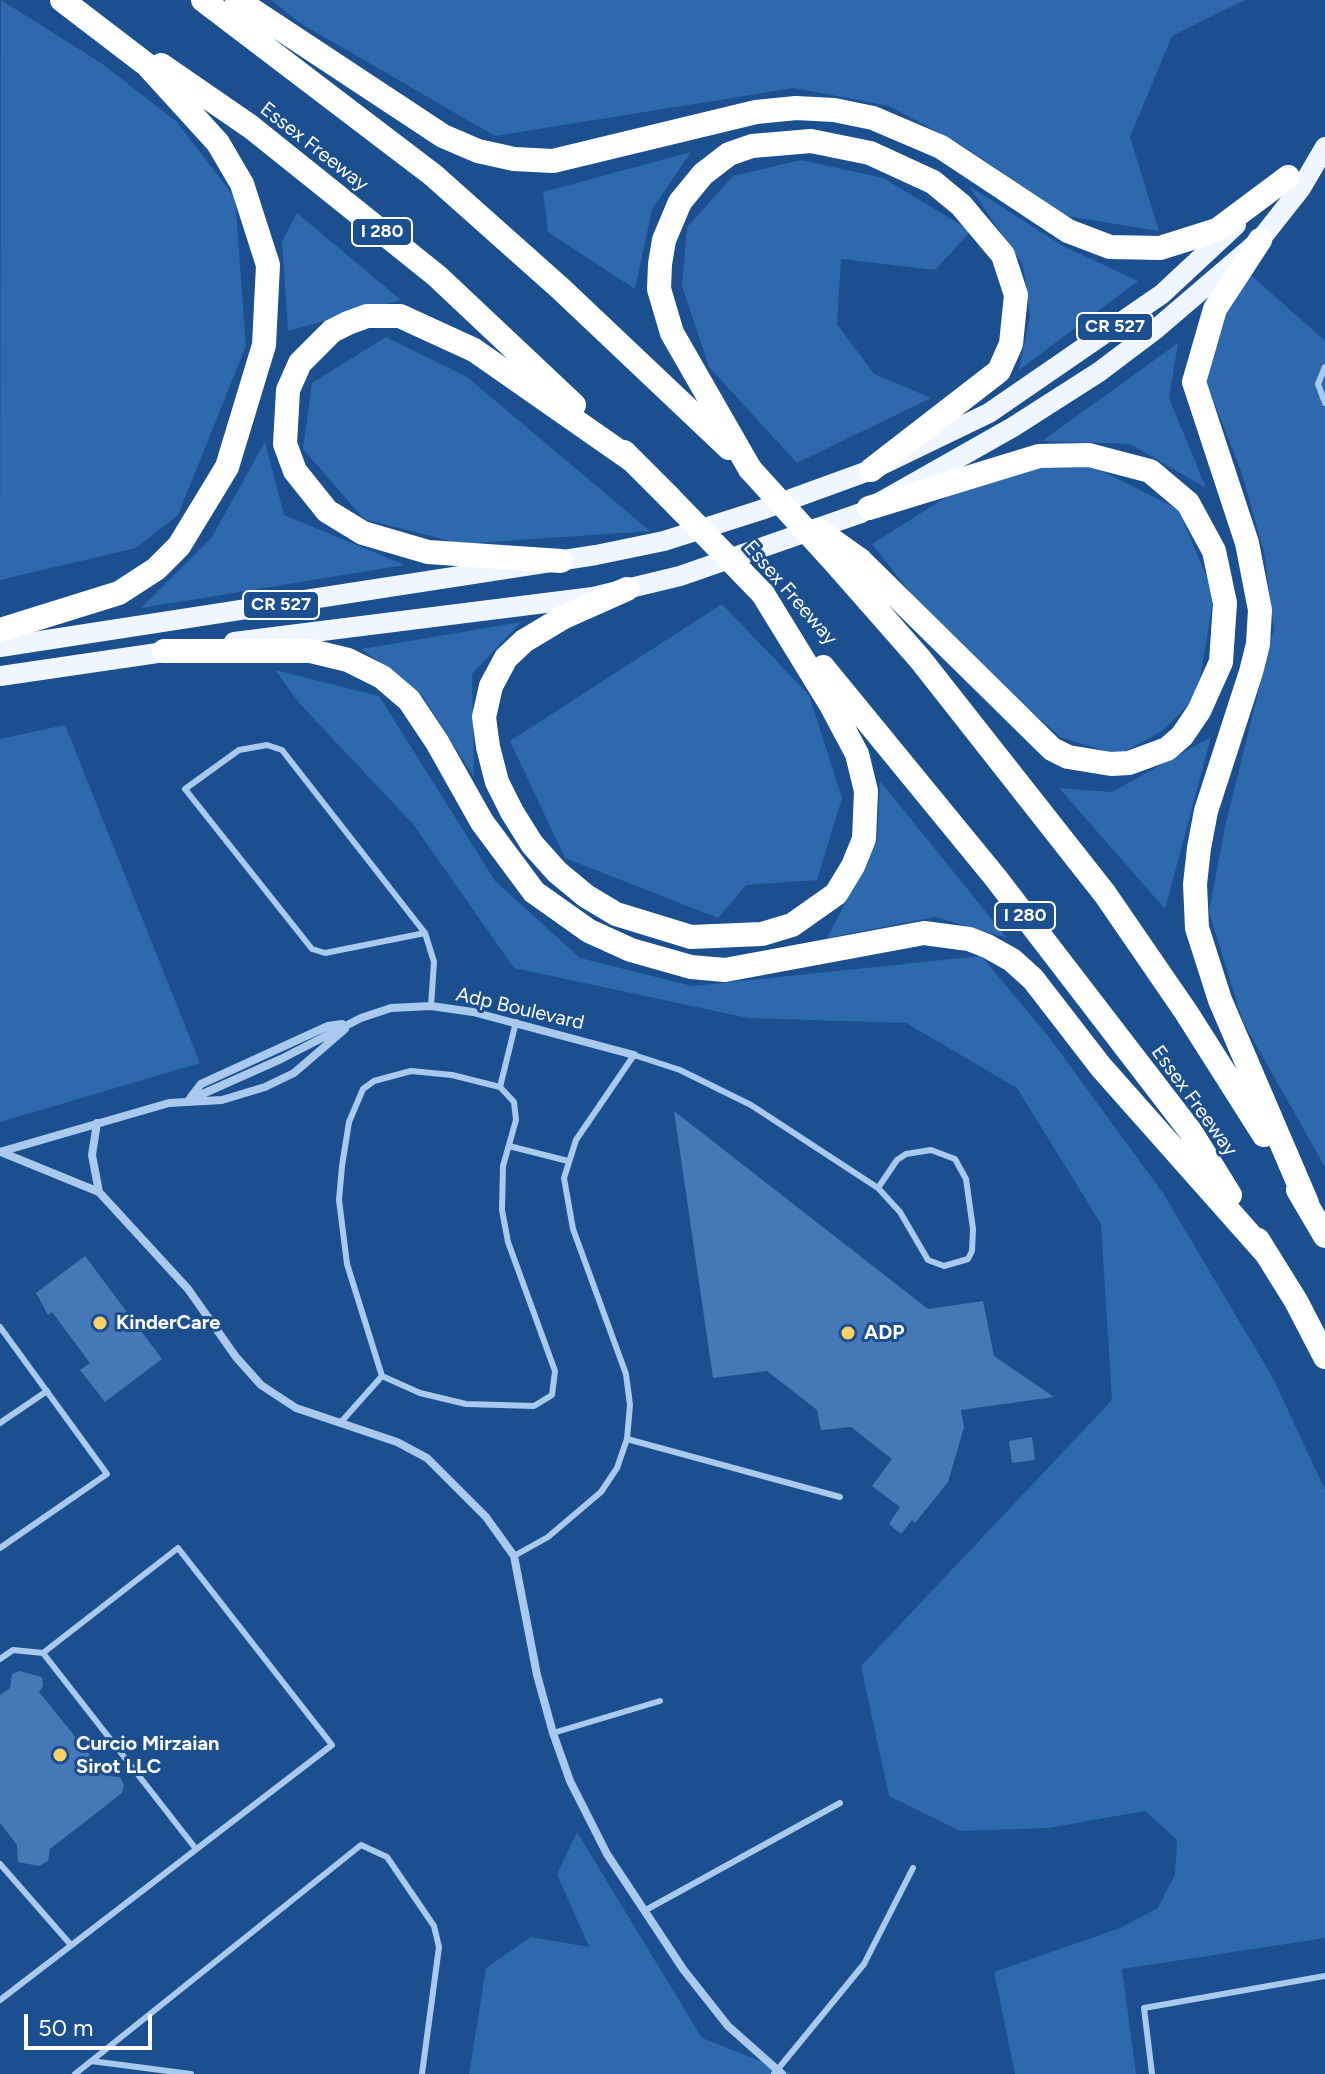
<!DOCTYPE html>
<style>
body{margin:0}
#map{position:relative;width:1325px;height:2074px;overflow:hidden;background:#1b4f8f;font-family:Figtree,sans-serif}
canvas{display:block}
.scale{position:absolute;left:24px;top:2014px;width:128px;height:36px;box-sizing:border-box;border:4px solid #fff;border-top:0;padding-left:10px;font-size:24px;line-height:28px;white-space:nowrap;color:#fff;-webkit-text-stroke:6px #1b4f8f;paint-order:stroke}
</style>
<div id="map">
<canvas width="1325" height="2074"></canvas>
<div class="scale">50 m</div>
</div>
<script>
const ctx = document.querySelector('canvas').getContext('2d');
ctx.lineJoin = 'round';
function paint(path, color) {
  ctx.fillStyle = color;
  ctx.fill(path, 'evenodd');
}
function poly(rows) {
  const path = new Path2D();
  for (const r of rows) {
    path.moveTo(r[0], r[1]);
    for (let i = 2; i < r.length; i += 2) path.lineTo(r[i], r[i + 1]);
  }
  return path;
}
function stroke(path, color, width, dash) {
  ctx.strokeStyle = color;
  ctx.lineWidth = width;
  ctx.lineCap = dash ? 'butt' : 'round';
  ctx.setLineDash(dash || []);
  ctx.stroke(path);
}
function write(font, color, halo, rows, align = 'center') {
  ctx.font = font + ' Figtree,sans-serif';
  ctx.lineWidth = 6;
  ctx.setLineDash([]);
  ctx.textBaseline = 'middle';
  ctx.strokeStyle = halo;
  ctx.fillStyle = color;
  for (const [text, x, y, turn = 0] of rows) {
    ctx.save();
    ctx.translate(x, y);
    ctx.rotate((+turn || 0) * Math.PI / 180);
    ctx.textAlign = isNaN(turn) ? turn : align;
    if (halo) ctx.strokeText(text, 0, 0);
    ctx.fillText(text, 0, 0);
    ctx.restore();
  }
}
const green = poly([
 [1,0,101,63,177,122,235,198,246,346,178,515,136,548,0,580],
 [271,0,1245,0,1172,36,1130,137,1159,231,1066,216,962,145,889,106,794,88,495,136,300,23],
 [691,152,652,209,635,289,548,232,543,192],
 [801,160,883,178,971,231,935,270,841,259,837,324,874,374,931,398,797,463,709,367,682,286,687,227,733,176],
 [969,186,1063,246,1138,281,1019,370,1030,316,1023,265],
 [297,213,401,300,288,331,282,241],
 [1251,275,1325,341,1325,1167,1243,1022,1209,912,1225,827,1274,628,1264,552,1241,471,1204,377,1212,338],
 [386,337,467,377,650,531,462,544,364,519,303,449,312,383],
 [1178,343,1169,398,1206,488,1130,444,1042,441],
 [265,442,284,515,405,565,141,608,212,537],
 [1086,463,1178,509,1214,594,1197,697,1162,731,1118,755,1060,737,936,625,872,544,948,496,1045,465],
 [722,604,809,695,842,798,817,880,746,885,718,918,565,858,510,741],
 [521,622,472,674,474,777,422,695,361,649],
 [275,670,379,696,495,881,580,958,692,986,981,956,1048,1036,1163,1193,1273,1378,1325,1490,1325,1938,1122,1969,1136,2074,1015,2074,994,1972,1120,1928,1158,1908,1175,1874,1177,1840,1145,1811,1048,1828,960,1831,889,1796,861,1666,1112,1400,1101,1224,1017,1088,906,1023,748,1018,514,968,413,824,299,703],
 [65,725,200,1063,0,1122,0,739],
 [1211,737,1165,909,1059,788,1112,792],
 [880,781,1007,938,935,917,827,938,877,842],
 [577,1832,702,2038,793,2074,469,2074,486,1968,531,1937,589,1947,557,1874]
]);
const building = poly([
 [674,1111,928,1309,983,1301,994,1356,1054,1397,961,1410,964,1427,948,1482,915,1523,912,1520,901,1534,889,1524,900,1507,872,1486,892,1459,851,1427,821,1430,817,1410,767,1371,713,1378],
 [85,1256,162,1359,105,1402,80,1370,90,1363,52,1312,48,1315,36,1293],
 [1032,1437,1035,1460,1012,1463,1009,1441],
 [19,1671,42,1677,43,1686,39,1692,107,1776,120,1777,124,1785,122,1793,50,1849,48,1861,39,1866,18,1862,17,1845,0,1823,0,1695,10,1688,12,1674]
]);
const lane = poly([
 [1325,367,1318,384,1325,403],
 [425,933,325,953,312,949,185,789,239,750,267,745,282,750,425,933,434,962,431,1006],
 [411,1071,452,1075,500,1087,514,1102,516,1120,503,1166,502,1210,508,1242,555,1371,552,1395,534,1406,466,1404,420,1393,382,1376,347,1264,339,1200,342,1166,349,1122,363,1089,374,1081,411,1071],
 [500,1087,516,1022],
 [509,1146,568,1161],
 [0,1327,107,1474,0,1548],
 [342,1421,382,1376],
 [0,1423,47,1391],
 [627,1439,840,1497],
 [514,1556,548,1537,601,1492,617,1468,627,1439,630,1405,626,1374,573,1229,564,1178,576,1140,634,1055,680,1070,751,1105,878,1188,900,1212,928,1260,944,1266,968,1259,972,1251,973,1229,966,1179,955,1159,931,1150,906,1154,897,1160,878,1188],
 [43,1653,196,1849],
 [0,1659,13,1650,43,1653,178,1548,332,1745,0,2000],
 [553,1733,660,1701],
 [0,1864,71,1945],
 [644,1911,840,1803],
 [91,2061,191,2074],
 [75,2074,361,1845,387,1857,434,1926,439,1947,422,2074],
 [774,2074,864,1964,913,1868],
 [1152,2074,1144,2008,1325,1976]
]);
const street = poly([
 [191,1097,201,1084,328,1026,342,1024],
 [189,1100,281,1059,361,1018,391,1008,431,1006,473,1012,634,1055],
 [97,1123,92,1155,99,1192],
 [0,1152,169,1103,222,1100,265,1087,294,1073,345,1029],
 [1,1152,99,1192,188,1289,236,1357,261,1385,296,1408,397,1442,427,1458,486,1517,514,1556,537,1675,553,1733,570,1781,607,1854,683,1969,728,2026,782,2074]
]);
const primary = poly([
 [234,642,593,597,680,576,861,513,1013,427,1099,372,1156,329,1260,240,1301,188,1325,147],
 [0,647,596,555,664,541,761,510,871,470,989,413,1162,294,1236,225],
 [0,676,178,650]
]);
const highway = poly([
 [203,0,433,175,561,289,729,448],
 [237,0,443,136,478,151,514,159,553,161,756,112,796,108,834,110,873,118,941,147,1068,231,1110,247,1160,248,1217,230,1288,177],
 [161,65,251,127,437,276,574,405],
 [1260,240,1215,309,1194,382,1247,543,1260,610,1258,644,1251,672,1206,811,1199,848,1195,884,1197,928,1220,1000,1307,1203],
 [624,452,669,497],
 [750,469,672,333,659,289,660,264,664,240,680,202,703,174,729,154,752,146,811,141,870,153,933,182,961,205,1003,255,1016,295,1011,344,999,371,871,470],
 [860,560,1052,749,1068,757,1111,764,1129,763,1167,749,1182,736,1199,711,1221,662,1225,603,1214,551,1188,503,1150,471,1089,455,1039,456,869,508],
 [561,561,428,552,363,533,327,511,295,471,285,444,288,390,300,363,332,331,348,323,367,316,400,316,474,350,633,461],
 [840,568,920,659,1105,894,1186,1012,1264,1135],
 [627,589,564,617,524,641,506,658,491,686,484,717,488,747,497,782,512,812,532,844,557,872,586,896,616,914,691,937,762,934,792,925,836,894,853,866,864,839,866,791,857,754,831,705,763,594],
 [0,630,119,593,156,569,179,546,227,467,264,345,268,265,242,184,218,143,147,65,62,0],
 [164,651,311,651,348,660,382,677,409,700,437,742,482,822,534,892,589,931,631,950,691,967,725,970,924,933,969,939,987,946,1012,960,1033,979,1101,1067,1266,1253],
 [823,667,995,877,1191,1132,1230,1195],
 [1298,1190,1325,1236],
 [1258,1240,1296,1301,1325,1357]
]);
const highwayBridge = poly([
 [750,469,840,568],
 [669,497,763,594],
 [818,530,860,560]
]);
const markers = [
 [100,1323,8,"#ffd166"],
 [848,1333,8,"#ffd166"],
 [60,1755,8,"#ffd166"]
];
const shields = [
 [382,232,60],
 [1115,327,76],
 [281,605,76],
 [1025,916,60]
];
const shieldNames = [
 ["I 280",382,232],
 ["CR 527",1115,327],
 ["CR 527",281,605],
 ["I 280",1025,916]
];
const streetNames = [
 ["Essex Freeway",314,147,38],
 ["Essex Freeway",790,593,49],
 ["Adp Boulevard",520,1009,13],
 ["Essex Freeway",1194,1101,54]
];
const poiNames = [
 ["KinderCare",116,1323],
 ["ADP",864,1333],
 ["Curcio Mirzaian",76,1744],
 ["Sirot LLC",76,1767]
];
paint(green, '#2e69ad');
paint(building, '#4478b7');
stroke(lane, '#a9c9ee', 6);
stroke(street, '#a9c9ee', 8);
stroke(primary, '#f0f6ff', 20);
stroke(highway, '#fff', 24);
stroke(highwayBridge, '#fff', 24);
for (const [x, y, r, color] of markers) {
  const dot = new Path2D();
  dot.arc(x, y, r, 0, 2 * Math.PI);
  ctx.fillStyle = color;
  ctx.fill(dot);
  stroke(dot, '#1b4f8f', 3);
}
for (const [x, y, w] of shields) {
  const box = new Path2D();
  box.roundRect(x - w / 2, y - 14, w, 28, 6);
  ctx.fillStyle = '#1b4f8f';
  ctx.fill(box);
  stroke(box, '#fff', 2);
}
write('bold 18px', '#fff', null, shieldNames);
write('20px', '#fff', '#1b4f8f', streetNames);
write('bold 20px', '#fff', '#1b4f8f', poiNames, 'left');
</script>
